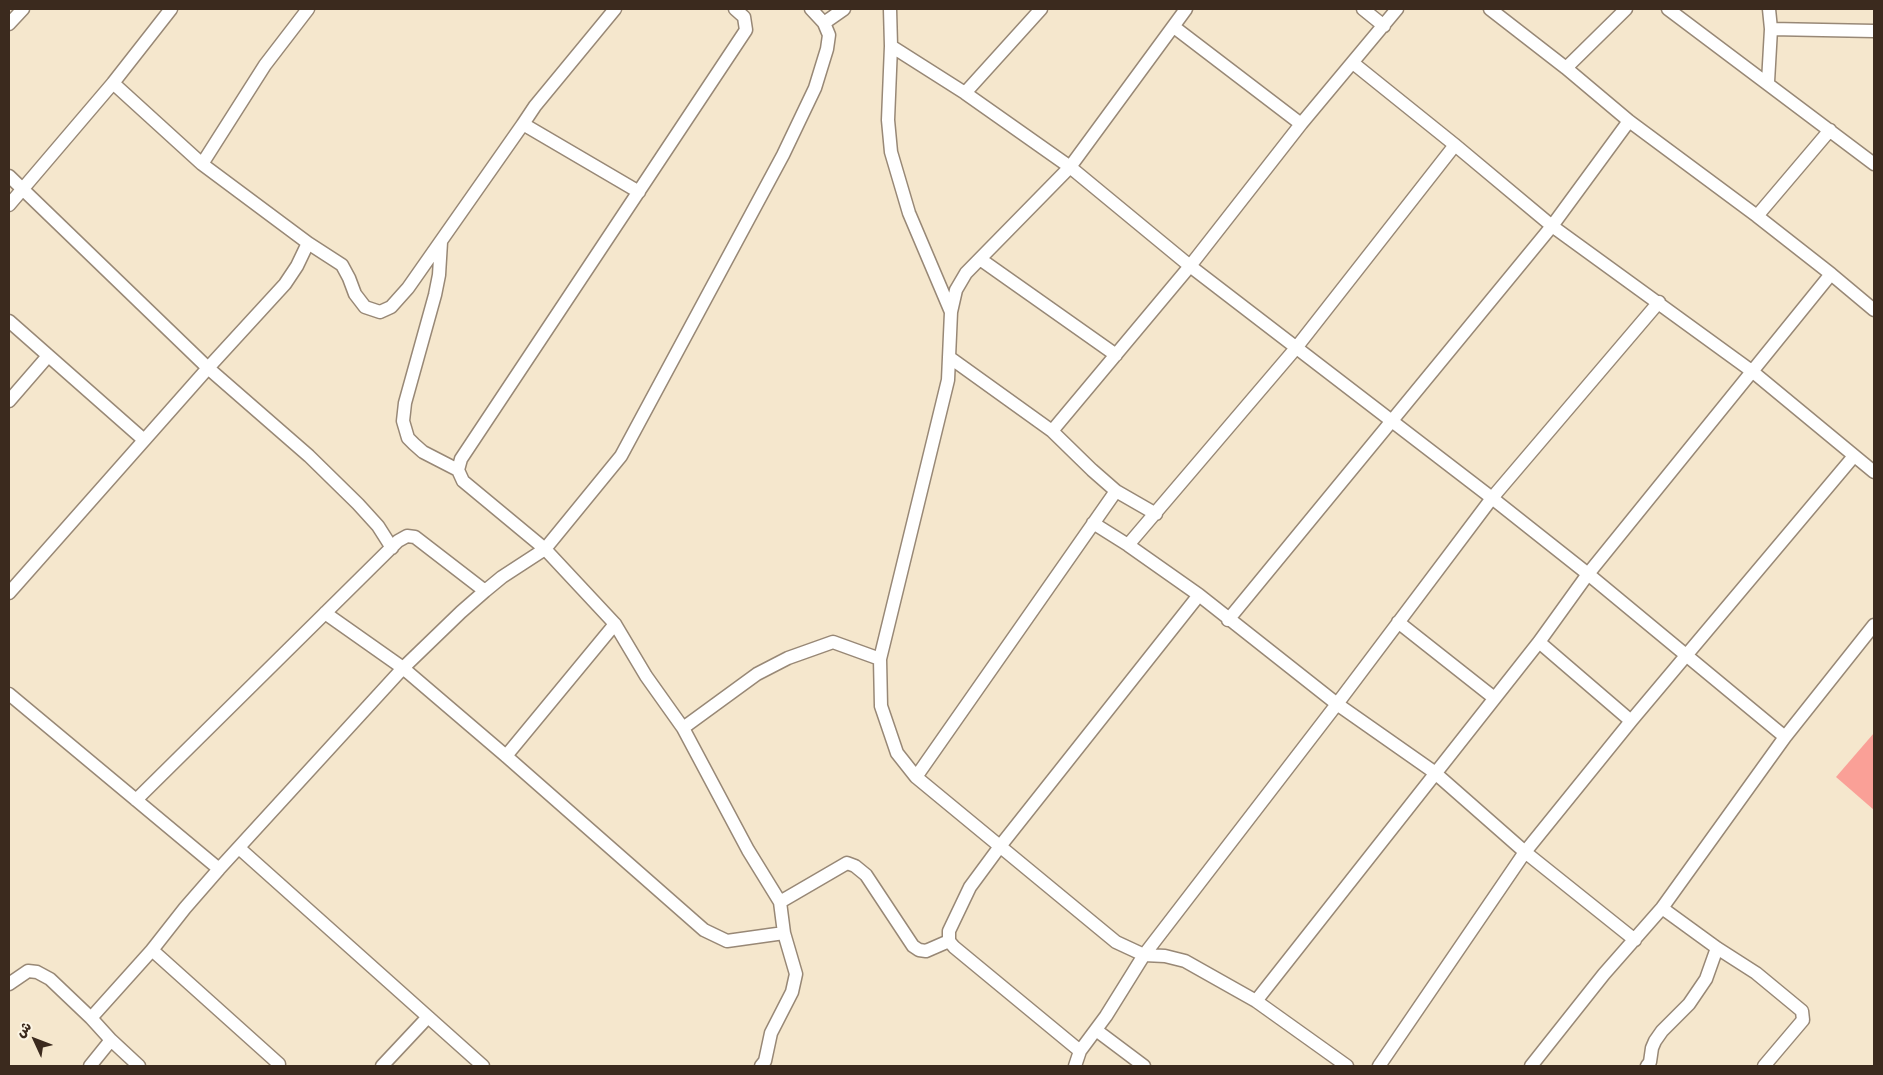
<!DOCTYPE html>
<meta charset="utf-8">
<style>
body{margin:0}
#map{position:relative;width:1883px;height:1075px;overflow:hidden;background:#f5e7cd;font-family:"Balsamiq Sans","Playpen Sans Arabic",sans-serif}
canvas{display:block}
.frame{position:absolute;inset:0;border:10px solid #3b2a1e;pointer-events:none}
.north{position:absolute;left:10px;top:1015px;width:50px;height:50px;-webkit-text-stroke:4px #fcf5e5;paint-order:stroke;rotate:313deg;font-size:14px;font-weight:700;line-height:20px;text-align:center;color:#3b2a1e}
.north::after{content:'';display:block;margin:auto;width:18px;height:22px;background:#3b2a1e;clip-path:polygon(50% 0,100% 100%,50% 72%,0 100%)}
</style>
<div id="map">
<canvas width="1883" height="1075"></canvas>
<div class="frame"></div>
<div class="north">ش</div>
</div>
<script>
const ctx = document.querySelector('canvas').getContext('2d');
ctx.lineJoin = 'round';
function paint(path, color) {
  ctx.fillStyle = color;
  ctx.fill(path, 'evenodd');
}
function poly(rows) {
  const path = new Path2D();
  for (const r of rows) {
    path.moveTo(r[0], r[1]);
    for (let i = 2; i < r.length; i += 2) path.lineTo(r[i], r[i + 1]);
  }
  return path;
}
function stroke(path, color, width, dash) {
  ctx.strokeStyle = color;
  ctx.lineWidth = width;
  ctx.lineCap = dash ? 'butt' : 'round';
  ctx.setLineDash(dash || []);
  ctx.stroke(path);
}
const building = poly([
 [1874,733,1874,810,1836,777]
]);
const street = poly([
 [615,9,535,106,523,124,639,192],
 [735,9,744,17,746,30,461,459,458,470,463,481,545,549,615,624,646,676,683,728,748,850,780,902,784,933,796,974,792,992,771,1033,765,1061,761,1066],
 [811,9,824,23,844,9],
 [890,9,891,46,888,120,891,152,909,213,951,312,948,380,880,659,881,706,897,753,916,777,1116,942,1144,955,1165,956,1185,961,1256,1001,1347,1066],
 [1363,9,1384,26],
 [1490,9,1566,68,1629,121,1757,216,1831,274,1874,310],
 [1668,9,1874,164],
 [9,24,23,9],
 [1174,27,1301,124],
 [1771,29,1874,31],
 [891,46,965,93,1070,167,1190,266,1492,498,1588,574,1785,737],
 [1353,63,1455,145,1552,226,1753,372,1874,472],
 [1566,68,1626,9],
 [1768,82,1771,29,1769,9],
 [965,93,1041,9],
 [202,164,265,65,308,9],
 [9,176,208,368,309,456,358,504,378,526,392,548],
 [9,205,113,83,171,9],
 [1757,216,1830,130],
 [441,242,439,275,435,295,405,403,403,421,408,438,414,444,423,452,458,470],
 [308,243,342,265,349,278,355,294,365,307,380,312,391,307,408,288,523,124],
 [980,259,1116,355],
 [951,312,956,290,966,273,1070,167,1186,9],
 [9,321,144,440],
 [949,357,1052,431,1092,470,1116,491,1156,514],
 [9,401,48,356],
 [1052,431,1190,266,1301,124,1397,9],
 [1093,523,1128,545,1199,595,1337,704,1434,772,1525,852,1635,940],
 [1128,545,1296,348,1455,145],
 [9,593,208,368,285,284,297,266,308,243,202,164,113,83],
 [325,613,403,668,506,756,704,930,727,941,784,933],
 [1228,620,1552,226,1629,121],
 [1398,622,1493,697],
 [1539,642,1631,721],
 [9,694,219,869],
 [683,728,757,674,788,658,833,642,880,659],
 [506,756,615,624],
 [916,777,1116,491],
 [136,800,398,541,407,536,415,537,485,591],
 [239,848,483,1066],
 [780,902,847,863,855,866,866,875,913,946,919,950,926,951,949,941],
 [1662,908,1717,948,1756,973,1802,1011,1803,1020,1764,1066],
 [9,984,28,971,37,972,50,979,91,1018,111,1040,90,1066],
 [1256,1001,1539,642,1588,574,1831,274],
 [91,1018,152,950],
 [1096,1030,1144,1066],
 [111,1040,139,1066],
 [1080,1051,954,947,949,941,949,931,970,887,1001,845,1199,595],
 [277,1066,279,1064,152,950,185,908,219,869,403,668,461,612,485,591,502,577,545,549,621,456,783,155,815,88,827,49,829,35,824,23],
 [382,1066,427,1018],
 [1075,1066,1080,1051,1106,1016,1144,955,1337,704,1492,498,1659,302],
 [1379,1066,1525,852,1631,721,1854,456],
 [1531,1066,1604,974,1662,908,1785,737,1874,625],
 [1647,1066,1650,1062,1652,1048,1655,1041,1662,1031,1689,1004,1706,979,1717,948]
]);
paint(building, '#faa097');
stroke(street, '#988876', 15);
stroke(street, '#fff', 12);
</script>
